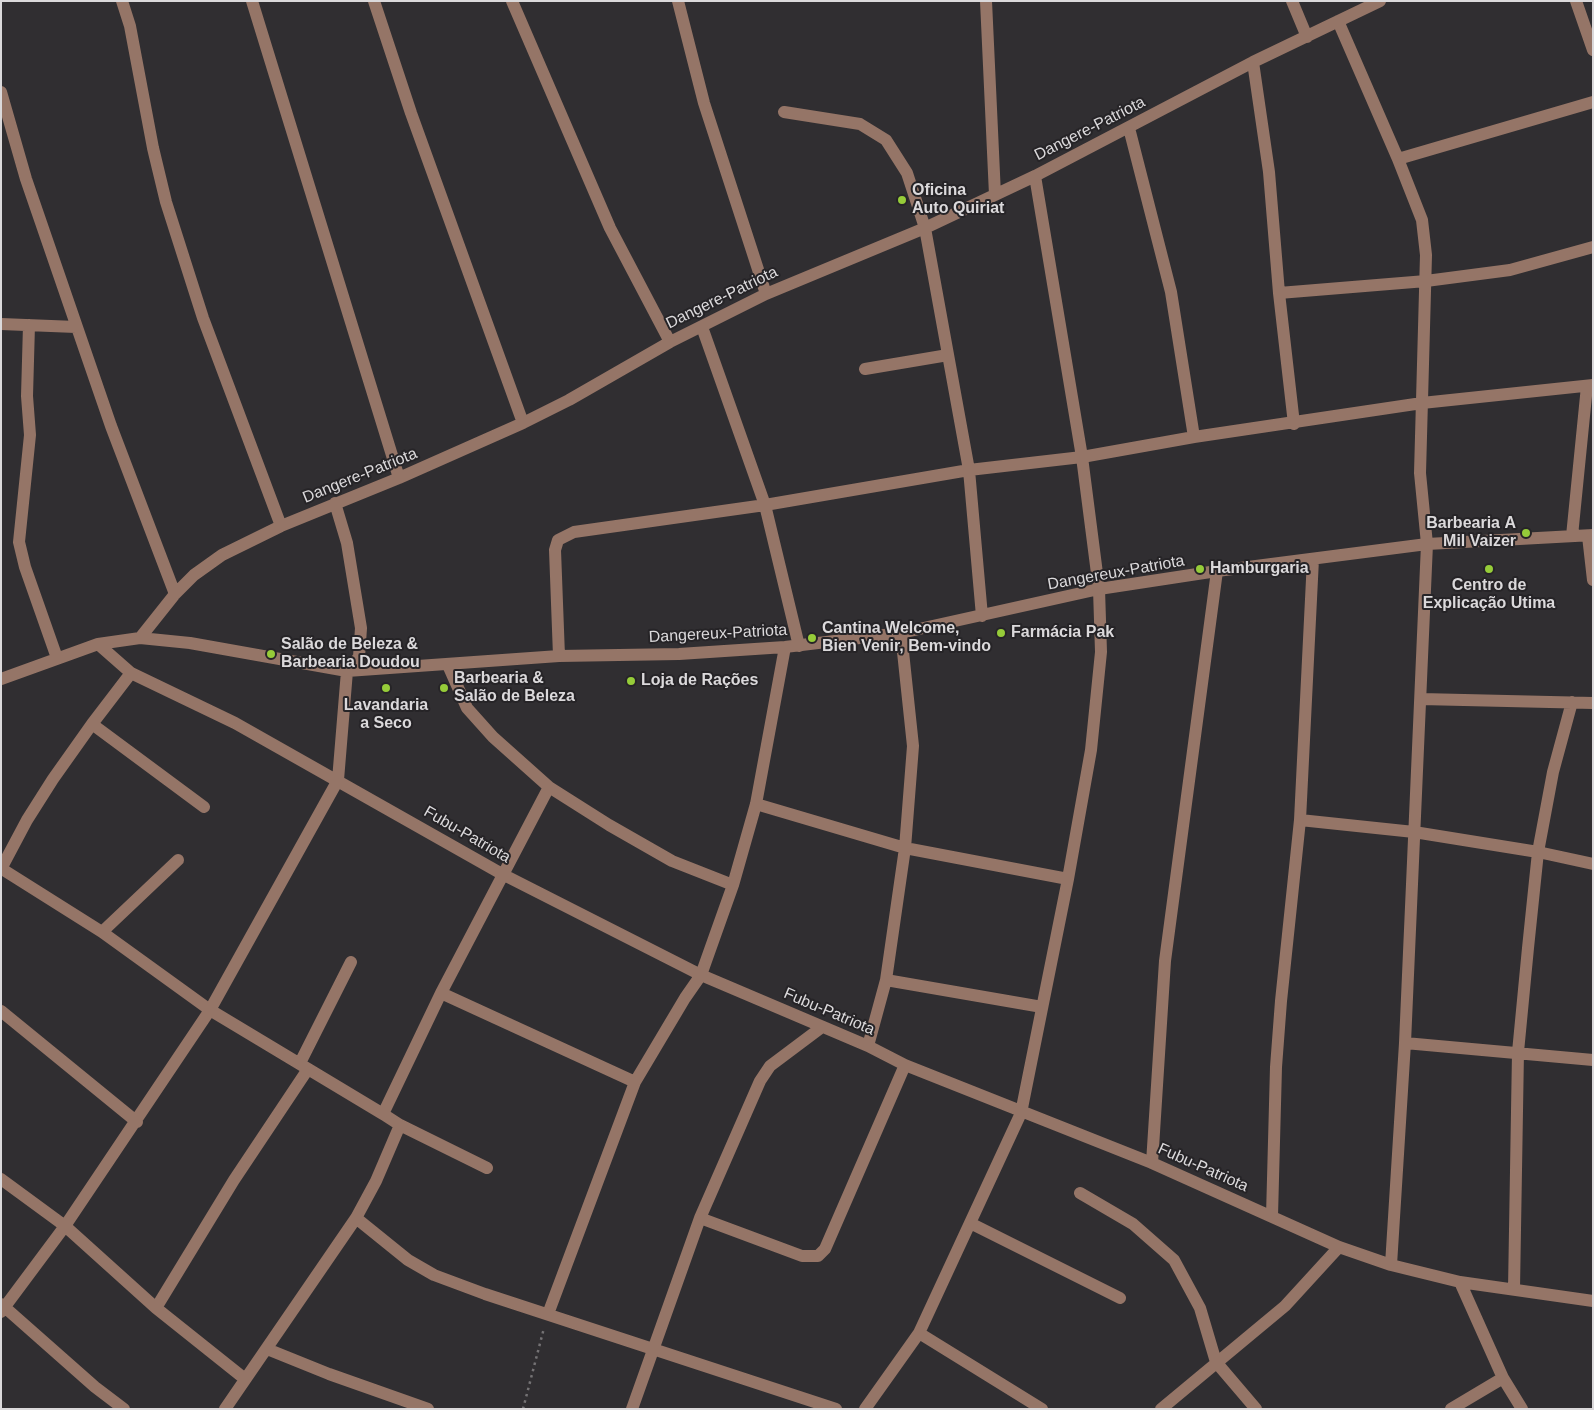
<!DOCTYPE html>
<meta charset="utf-8">
<style>
body{margin:0}
#map{position:relative;width:1594px;height:1410px;overflow:hidden;background:#302e31;font-family:Arial,sans-serif}
canvas{display:block}
.frame{position:absolute;inset:0;border:2px solid #dbd9db;pointer-events:none}
</style>
<div id="map">
<canvas width="1594" height="1410"></canvas>
<div class="frame"></div>
</div>
<script>
const ctx = document.querySelector('canvas').getContext('2d');
ctx.lineJoin = 'round';
function poly(rows) {
  const path = new Path2D();
  for (const r of rows) {
    path.moveTo(r[0], r[1]);
    for (let i = 2; i < r.length; i += 2) path.lineTo(r[i], r[i + 1]);
  }
  return path;
}
function stroke(path, color, width, dash) {
  ctx.strokeStyle = color;
  ctx.lineWidth = width;
  ctx.lineCap = dash ? 'butt' : 'round';
  ctx.setLineDash(dash || []);
  ctx.stroke(path);
}
function write(font, color, halo, rows, align = 'center') {
  ctx.font = font + ' Arial,sans-serif';
  ctx.lineWidth = 4;
  ctx.setLineDash([]);
  ctx.textBaseline = 'middle';
  ctx.strokeStyle = halo;
  ctx.fillStyle = color;
  for (const [text, x, y, turn = 0] of rows) {
    ctx.save();
    ctx.translate(x, y);
    ctx.rotate((+turn || 0) * Math.PI / 180);
    ctx.textAlign = isNaN(turn) ? turn : align;
    if (halo) ctx.strokeText(text, 0, 0);
    ctx.fillText(text, 0, 0);
    ctx.restore();
  }
}
const path = poly([
 [523,1409,544,1328]
]);
const minor = poly([
 [122,1,130,26,153,148,166,202,203,318,281,526],
 [252,1,399,478],
 [374,1,411,113,523,423],
 [512,1,610,228,670,342],
 [678,1,704,103,766,294],
 [986,1,995,195],
 [1292,1,1307,37],
 [1576,1,1593,50],
 [1338,21,1398,159,1422,220,1426,255,1420,473,1427,544,1405,1043,1391,1265],
 [1253,62,1269,172,1279,293,1294,424],
 [1,92,26,179,111,426,175,594],
 [784,112,860,124,886,140,907,173,925,228,969,470,982,616],
 [1129,128,1171,292,1194,437],
 [1398,159,1593,102],
 [1279,293,1426,281,1510,270,1593,247],
 [1,324,76,327],
 [29,325,27,396,30,435,19,542,25,567,57,658],
 [702,327,765,505,799,646],
 [865,369,948,355],
 [1572,536,1587,386],
 [1588,536,1593,580],
 [140,638,175,594,194,575,222,555,281,526,399,478,523,423,569,400,670,342,766,294,925,228,1035,176,1253,62,1380,1],
 [98,644,131,673,235,723,502,874,701,975,868,1046,905,1065,1152,1163,1339,1247,1391,1265,1460,1282,1593,1301],
 [559,656,555,550,558,540,574,532,765,505,969,470,1082,457,1194,437,1422,403,1593,385],
 [448,665,467,708,493,737,549,787,609,825,672,861,733,885],
 [1,679,98,644,140,638,190,643,347,671,559,656,679,654,785,647,901,633,1099,589,1217,571,1427,544,1593,535],
 [1421,699,1593,703],
 [92,724,204,807],
 [756,804,905,848,1068,879],
 [1300,820,1414,832,1538,852,1593,864],
 [1,869,27,820,53,779,92,724,131,673],
 [2,869,102,932,210,1010,383,1114],
 [102,932,178,860],
 [886,980,1042,1007],
 [441,993,635,1082],
 [1,1011,137,1122],
 [1405,1043,1593,1060],
 [868,1046,886,980,905,848,913,746,901,633],
 [300,1063,351,962],
 [400,1125,487,1168],
 [1152,1163,1165,961,1217,571],
 [1,1179,65,1226,156,1308,245,1379],
 [1080,1193,1133,1224,1174,1260,1200,1308,1216,1362,1256,1409],
 [1272,1216,1276,1067,1281,1001,1300,820,1313,559],
 [356,1218,408,1260,434,1275,485,1294,836,1409],
 [700,1218,802,1256,818,1256,825,1249,905,1065],
 [970,1223,1120,1298],
 [1460,1282,1503,1378,1522,1409],
 [1514,1289,1518,1052,1528,948,1538,852,1553,772,1572,702],
 [1,1304,95,1387,124,1409],
 [156,1308,234,1180,308,1069],
 [1,1312,65,1226,210,1010,338,780,347,671,359,657,361,628,347,543,335,503],
 [548,1314,635,1082,685,998,701,975,733,885,756,804,785,647],
 [919,1333,1042,1409],
 [267,1349,329,1374,428,1409],
 [225,1409,356,1218,376,1181,400,1125,383,1114,441,993,549,787],
 [632,1409,700,1218,760,1081,770,1066,822,1027],
 [865,1409,919,1333,1021,1113,1068,879,1091,750,1101,652,1099,589,1082,457,1035,176],
 [1161,1409,1285,1306,1339,1247],
 [1451,1409,1503,1378]
]);
const markers = [
 [902,200,5,"#96cc39"],
 [1526,533,5,"#96cc39"],
 [1200,569,5,"#96cc39"],
 [1489,569,5,"#96cc39"],
 [1001,633,5,"#96cc39"],
 [812,638,5,"#96cc39"],
 [271,654,5,"#96cc39"],
 [631,681,5,"#96cc39"],
 [386,688,5,"#96cc39"],
 [444,688,5,"#96cc39"]
];
const streetNames = [
 ["Dangere-Patriota",1090,129,-27],
 ["Dangere-Patriota",722,298,-26],
 ["Dangere-Patriota",360,476,-22],
 ["Dangereux-Patriota",1116,573,-10],
 ["Dangereux-Patriota",718,634,-3],
 ["Fubu-Patriota",467,835,30],
 ["Fubu-Patriota",829,1012,23],
 ["Fubu-Patriota",1203,1168,24]
];
const poiNames = [
 ["Oficina",912,191],
 ["Auto Quiriat",912,209],
 ["Barbearia A",1516,524,"right"],
 ["Mil Vaizer",1516,542,"right"],
 ["Hamburgaria",1210,569],
 ["Centro de",1489,586,"center"],
 ["Explicação Utima",1489,604,"center"],
 ["Cantina Welcome,",822,629],
 ["Bien Venir, Bem-vindo",822,647],
 ["Farmácia Pak",1011,633],
 ["Salão de Beleza &",281,645],
 ["Barbearia Doudou",281,663],
 ["Barbearia &",454,679],
 ["Salão de Beleza",454,697],
 ["Loja de Rações",641,681],
 ["Lavandaria",386,706,"center"],
 ["a Seco",386,724,"center"]
];
stroke(path, '#747274', 2.5, [2.5, 4]);
stroke(minor, '#957567', 12);
for (const [x, y, r, color] of markers) {
  const dot = new Path2D();
  dot.arc(x, y, r, 0, 2 * Math.PI);
  ctx.fillStyle = color;
  ctx.fill(dot);
  stroke(dot, '#262427', 2);
}
write('16px', '#dbd9db', '#262427', streetNames);
write('bold 16px', '#dbd9db', '#262427', poiNames, 'left');
</script>
